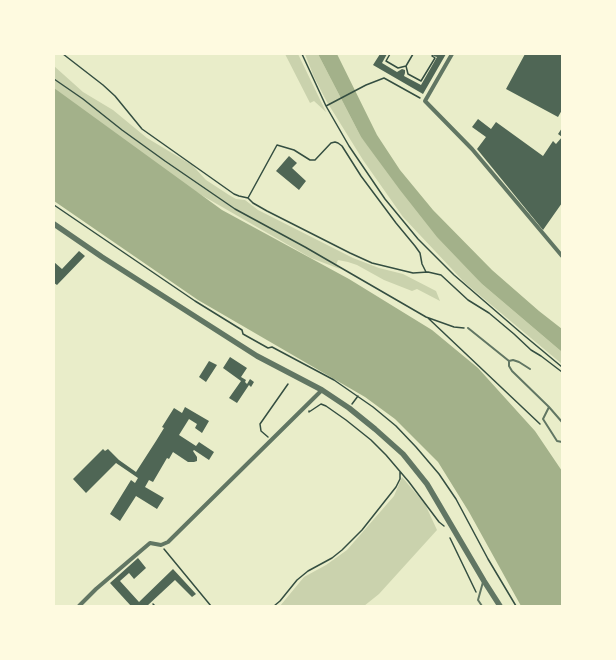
<!DOCTYPE html>
<style>
body{margin:0}
#map{position:relative;width:616px;height:660px;overflow:hidden;background:#e9edc9;font-family:Overpass,sans-serif}
canvas{display:block}
.frame{position:absolute;inset:0;border:55px solid #fefae0;pointer-events:none}
</style>
<div id="map">
<canvas width="616" height="660"></canvas>
<div class="frame"></div>
</div>
<script>
const ctx = document.querySelector('canvas').getContext('2d');
ctx.lineJoin = 'round';
function paint(path, color) {
  ctx.fillStyle = color;
  ctx.fill(path, 'evenodd');
}
function poly(rows) {
  const path = new Path2D();
  for (const r of rows) {
    path.moveTo(r[0], r[1]);
    for (let i = 2; i < r.length; i += 2) path.lineTo(r[i], r[i + 1]);
  }
  return path;
}
function stroke(path, color, width, dash) {
  ctx.strokeStyle = color;
  ctx.lineWidth = width;
  ctx.lineCap = dash ? 'butt' : 'round';
  ctx.setLineDash(dash || []);
  ctx.stroke(path);
}
const green = poly([
 [285,54,298,54,326,112,314,101,310,103],
 [305,54,318,54,361,137,482,284,562,352,562,364,465,283,403,217,363,160,327,102,314,77],
 [54,66,83,92,113,110,147,138,192,165,206,180,229,195,236,199,245,200,258,210,353,258,379,268,403,274,436,291,440,301,417,289,412,291,384,280,357,265,348,262,338,260,336,265,340,269,311,258,189,188,54,91],
 [402,477,425,504,437,530,379,594,364,606,280,606,304,577,326,565,347,550,394,496]
]);
const water = poly([
 [318,54,337,54,377,135,400,170,433,210,492,270,539,311,562,329,562,352,482,284,437,237,400,190,361,137],
 [54,88,222,210,349,279,432,330,478,368,535,431,562,471,562,606,521,606,469,512,438,462,395,419,365,397,198,300,54,201]
]);
const building = poly([
 [380,54,387,54,382,63,397,72,402,69,405,70,405,73,404,76,421,85,437,57,433,56,434,54,446,54,423,94,373,65],
 [525,54,562,54,562,110,558,117,506,89],
 [478,119,491,129,496,122,543,156,553,141,556,144,562,137,558,134,562,128,562,203,543,230,477,149,486,137,472,127],
 [289,156,297,163,292,168,306,181,299,190,276,171],
 [79,251,85,256,57,285,54,283,54,262,62,269],
 [230,357,247,368,241,377,246,380,245,382,247,384,250,379,254,382,251,387,249,385,237,403,229,398,241,381,223,368],
 [209,361,217,365,206,382,199,377],
 [185,407,209,421,202,433,195,428,197,424,189,419,179,435,196,446,199,442,214,452,209,460,194,450,193,451,197,457,197,461,194,462,188,462,173,452,169,459,167,458,153,482,149,480,145,487,164,498,157,509,136,496,120,521,110,514,131,480,135,483,138,478,116,463,86,493,73,479,103,449,105,451,108,449,119,460,136,472,156,441,164,428,162,427,174,408,182,413],
 [138,558,146,568,134,579,129,573,120,581,139,602,173,569,196,594,192,597,175,580,147,606,131,606,110,583]
]);
const path = poly([
 [63,54,103,85,115,96,142,129,234,194,239,196,248,198,277,145,294,150,310,160,315,160,331,143,335,142,338,143,342,146,361,176,396,223,415,246,420,253,422,264,426,272],
 [302,54,326,106,349,146,385,199,418,239,454,275,520,332,562,367],
 [390,54,386,61,398,68,406,66,408,74,421,81,435,58,432,56,433,54],
 [406,66,413,54],
 [54,79,83,99,122,130,165,161,235,209,305,247,426,317,454,327,464,328],
 [326,106,366,85,384,78,420,98],
 [248,198,253,203,267,211,350,253,372,263,413,273,428,272,441,275,468,300,489,313,514,334,531,350,541,356,562,372],
 [54,205,195,301,242,330,243,334,268,348,272,347,334,380,373,407,396,426,416,447,439,474,456,499,488,559,516,606],
 [428,318,540,424],
 [352,404,358,396],
 [309,411,309,412,321,404,326,406,346,420,371,440,386,455,409,482,439,522,444,526],
 [268,437,261,431,260,424,288,384],
 [450,538,476,592],
 [164,549,211,606],
 [153,604,155,606],
 [274,606,280,601,297,580,308,571,332,558,342,550,362,530,396,487,400,479,400,472]
]);
const service = poly([
 [468,328,509,361],
 [530,369,519,362,513,360,509,361,509,366,512,371,549,407,562,422],
 [549,407,543,419,557,441,562,442],
 [482,606,478,600,483,582]
]);
const minor = poly([
 [452,54,425,101,472,149,562,256],
 [79,606,96,589,150,543,161,545,168,542,322,390]
]);
const tertiary = poly([
 [54,224,102,257,257,356,322,390,349,408,375,429,403,454,427,484,484,581,500,606]
]);
paint(green, '#cad2ad');
paint(water, '#a3b18a');
paint(building, '#4f6655');
stroke(path, '#344e41', 1.5);
stroke(service, '#617663', 2);
stroke(minor, '#617663', 4);
stroke(tertiary, '#617663', 5.5);
</script>
